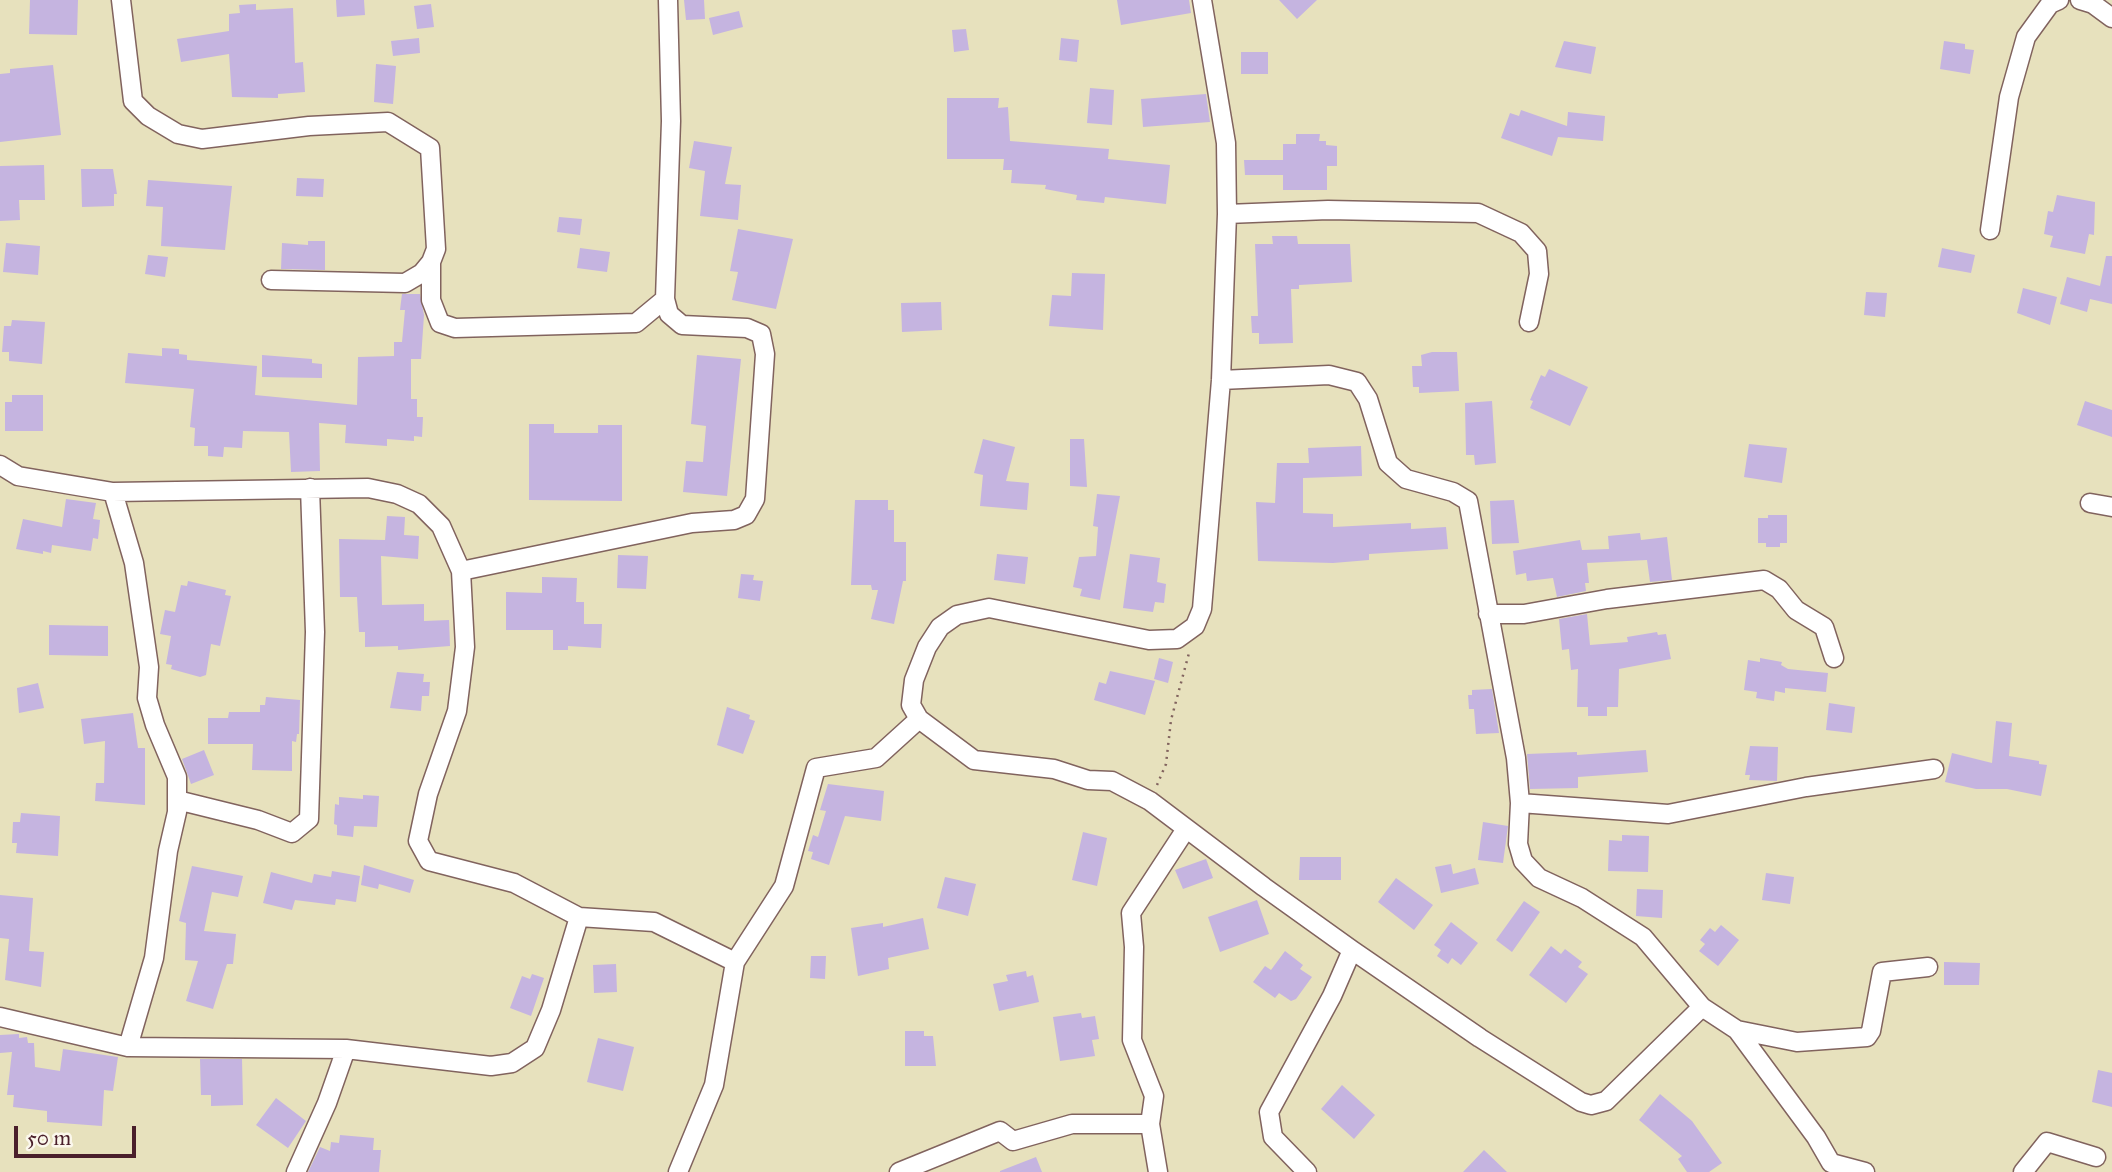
<!DOCTYPE html>
<style>
body{margin:0}
#map{position:relative;width:2112px;height:1172px;overflow:hidden;background:#e7e1bd;font-family:"IM FELL Great Primer",serif}
canvas{display:block}
.scale{position:absolute;left:14px;top:1126px;width:122px;height:32px;box-sizing:border-box;border:4px solid #4a1f2b;border-top:0;padding-left:9px;font-size:21px;line-height:24px;white-space:nowrap;color:#4a1f2b;-webkit-text-stroke:5px #fbf7ec;paint-order:stroke}
</style>
<div id="map">
<canvas width="2112" height="1172"></canvas>
<div class="scale">50 m</div>
</div>
<script>
const ctx = document.querySelector('canvas').getContext('2d');
ctx.lineJoin = 'round';
function paint(path, color) {
  ctx.fillStyle = color;
  ctx.fill(path, 'evenodd');
}
function poly(rows) {
  const path = new Path2D();
  for (const r of rows) {
    path.moveTo(r[0], r[1]);
    for (let i = 2; i < r.length; i += 2) path.lineTo(r[i], r[i + 1]);
  }
  return path;
}
function stroke(path, color, width, dash) {
  ctx.strokeStyle = color;
  ctx.lineWidth = width;
  ctx.lineCap = dash ? 'butt' : 'round';
  ctx.setLineDash(dash || []);
  ctx.stroke(path);
}
const building = poly([
 [30,0,78,0,77,35,29,34],
 [336,0,364,0,365,15,337,17],
 [684,0,704,0,705,19,686,20],
 [1117,0,1189,0,1191,13,1121,25],
 [1279,0,1317,0,1297,19],
 [256,4,256,10,293,8,295,63,303,62,305,92,278,94,278,98,232,97,229,54,181,62,177,39,229,31,229,14,240,13,239,5],
 [431,4,434,27,417,29,414,6],
 [739,11,743,27,713,35,709,18],
 [966,29,969,50,954,52,952,30],
 [419,38,420,53,393,56,391,41],
 [1061,38,1079,40,1077,62,1059,60],
 [1564,41,1596,47,1591,74,1555,67],
 [1944,41,1965,44,1965,49,1974,50,1970,74,1940,69],
 [1241,52,1268,52,1268,74,1241,74],
 [376,64,396,66,393,104,374,102],
 [53,65,61,135,0,142,0,74,10,73,10,69],
 [1090,88,1114,90,1112,125,1087,123],
 [1206,94,1210,122,1143,127,1141,99],
 [947,98,999,98,998,108,1008,107,1010,141,1109,149,1108,159,1170,165,1166,204,1105,197,1104,203,1076,200,1077,195,1045,189,1046,185,1011,183,1012,170,1003,170,1004,159,947,159],
 [1521,110,1567,126,1568,112,1605,116,1603,141,1558,137,1552,156,1501,138,1510,113,1519,116],
 [1296,134,1320,134,1319,141,1326,141,1326,145,1337,146,1337,166,1327,166,1327,190,1283,190,1283,175,1245,175,1244,160,1283,160,1283,144,1296,144],
 [694,141,732,147,725,184,741,185,738,220,700,216,705,171,689,168],
 [44,165,45,200,19,200,20,220,0,221,0,166],
 [81,169,113,169,117,194,114,194,114,206,82,207],
 [297,178,324,179,323,197,296,196],
 [148,180,232,186,225,250,161,246,163,207,146,206],
 [2057,195,2095,202,2094,235,2089,234,2085,254,2050,247,2053,236,2044,234,2048,211,2053,212],
 [559,217,582,219,580,235,557,232],
 [738,229,793,239,776,309,732,300,738,272,730,271],
 [1272,236,1297,236,1298,244,1350,244,1352,282,1299,285,1299,289,1291,289,1293,343,1259,344,1259,333,1252,333,1251,316,1258,316,1255,244,1273,244],
 [308,241,325,241,325,270,281,269,282,243,308,245],
 [6,243,40,246,38,275,3,272],
 [580,248,610,252,607,272,577,268],
 [1942,248,1975,255,1971,273,1938,267],
 [148,255,168,257,165,277,145,274],
 [2106,256,2112,256,2112,304,2090,299,2087,312,2060,304,2067,277,2100,286],
 [1072,273,1105,274,1103,330,1049,326,1052,295,1071,296],
 [2023,288,2057,297,2050,325,2017,313],
 [1866,292,1887,293,1885,317,1864,315],
 [402,294,420,294,424,315,421,359,411,359,411,399,417,399,417,417,423,417,422,437,414,436,414,441,387,439,387,446,345,443,346,425,319,423,320,471,291,472,289,432,243,431,242,448,224,447,223,457,208,456,208,446,194,446,195,428,190,427,194,389,125,383,128,353,162,356,162,348,179,349,179,354,187,355,187,360,257,366,255,395,357,405,358,357,394,356,394,342,402,342,405,310,400,310],
 [941,302,942,330,902,332,901,303],
 [12,320,45,322,42,364,9,361,9,352,2,352,4,326,11,326],
 [1432,352,1457,352,1459,391,1419,393,1419,387,1413,387,1412,366,1422,366,1421,355],
 [262,355,312,359,312,363,322,364,322,378,262,377],
 [697,355,741,359,727,496,683,492,686,461,703,462,706,426,691,424],
 [1549,369,1588,387,1570,426,1530,408,1533,401,1530,400,1541,375,1545,377],
 [12,395,43,395,43,431,5,431,5,402,12,402],
 [1492,401,1496,463,1475,465,1474,455,1466,455,1465,403],
 [2085,401,2112,410,2112,437,2077,425],
 [529,424,554,424,554,433,598,433,598,425,622,425,622,501,529,500],
 [983,439,1015,447,1006,481,1029,483,1027,510,980,506,983,475,974,473],
 [1070,439,1084,439,1087,487,1070,486],
 [1749,444,1787,448,1782,483,1744,477],
 [1361,446,1362,476,1303,478,1303,513,1333,514,1333,527,1411,523,1411,529,1446,527,1448,549,1369,554,1369,560,1333,563,1258,561,1256,502,1275,503,1277,463,1309,463,1308,448],
 [1097,494,1120,496,1100,600,1080,596,1082,589,1073,587,1079,557,1096,556,1098,527,1093,526],
 [66,499,96,503,93,519,100,520,98,539,93,538,91,551,52,545,51,553,43,551,43,554,16,549,23,519,62,527],
 [855,500,888,500,888,510,894,510,894,542,906,542,906,581,903,581,894,624,871,619,878,590,872,590,871,585,851,585],
 [1514,500,1519,543,1492,544,1490,501],
 [1768,515,1787,515,1787,543,1780,543,1780,547,1766,547,1766,543,1758,543,1758,518,1768,518],
 [387,516,405,517,404,535,419,536,418,559,381,556,382,605,424,604,424,621,449,620,450,646,398,650,398,646,365,647,365,632,359,632,357,597,340,597,339,539,385,540],
 [1640,533,1641,540,1667,537,1672,580,1650,582,1647,560,1587,563,1589,583,1585,583,1586,591,1557,597,1553,578,1527,581,1526,573,1516,575,1513,551,1580,540,1582,550,1609,549,1608,536],
 [997,554,1028,557,1025,584,994,580],
 [1130,554,1160,558,1157,582,1166,584,1164,603,1155,602,1153,612,1123,608],
 [618,555,648,556,646,589,617,588],
 [741,574,754,575,753,580,763,581,760,601,738,598],
 [542,577,577,578,576,602,584,602,584,624,602,624,601,648,568,646,568,650,553,650,553,630,506,630,506,592,542,593],
 [188,581,226,590,225,595,231,596,220,646,211,644,206,675,200,677,171,669,172,665,166,664,171,636,160,634,165,610,175,612,181,585,187,586],
 [1587,614,1590,645,1628,642,1627,637,1657,632,1658,635,1666,634,1671,659,1619,669,1618,707,1607,707,1607,716,1588,716,1588,707,1577,707,1578,669,1571,670,1569,649,1562,650,1559,619],
 [49,625,108,626,108,656,49,655],
 [1159,658,1173,662,1168,683,1154,679],
 [1760,658,1782,662,1781,665,1788,669,1828,673,1826,692,1785,688,1785,693,1775,691,1774,701,1756,698,1757,692,1744,690,1748,660,1760,662],
 [1110,671,1155,681,1145,715,1094,700,1099,682,1106,684],
 [397,672,424,674,423,682,430,682,429,696,422,696,421,711,390,708],
 [38,683,44,708,19,713,17,688],
 [1492,689,1499,733,1476,734,1474,709,1469,709,1468,695,1472,695,1472,690],
 [266,697,300,700,299,734,297,734,296,742,292,741,292,771,252,770,253,744,208,744,208,718,228,718,229,712,260,712,260,705,265,705],
 [1829,703,1855,707,1852,733,1826,730],
 [727,707,750,715,749,719,755,721,743,754,717,745],
 [133,713,138,748,145,748,145,805,95,801,96,783,104,783,105,741,84,744,81,719],
 [1996,721,2012,723,2009,756,2039,761,2039,764,2047,765,2041,796,2007,789,1976,789,1945,782,1952,753,1992,763],
 [1750,746,1778,747,1777,781,1749,780,1750,775,1745,775],
 [204,750,214,775,191,784,182,759],
 [1646,750,1648,772,1578,777,1578,788,1530,789,1527,754,1577,752,1577,755],
 [828,784,884,791,881,821,845,816,829,865,811,859,813,852,808,851,813,835,818,837,826,811,820,810],
 [363,795,379,796,377,827,354,826,353,837,337,835,337,825,334,824,335,804,339,805,339,797,363,799],
 [21,813,60,816,58,856,16,853,17,843,12,843,13,822,20,822],
 [1483,822,1508,826,1503,863,1478,860],
 [1083,832,1107,838,1097,886,1072,880],
 [1622,835,1649,836,1648,872,1608,871,1609,840,1622,841],
 [1300,857,1341,857,1341,880,1299,880],
 [1206,859,1213,878,1183,889,1175,870],
 [1451,864,1453,874,1475,868,1479,884,1441,893,1435,867],
 [364,865,414,880,410,893,379,884,378,889,361,885],
 [192,866,243,876,238,897,212,892,204,931,236,934,233,964,227,964,213,1009,186,1001,198,961,185,960,186,923,179,921],
 [332,871,360,876,356,902,336,899,335,905,295,900,292,910,263,903,271,872,312,883,314,874,331,877],
 [1766,873,1794,877,1790,904,1762,900],
 [945,877,976,884,968,916,937,908],
 [1396,878,1433,905,1414,930,1378,902],
 [1637,889,1663,890,1662,918,1636,916],
 [0,895,33,898,29,951,44,952,41,987,5,980,9,939,0,938],
 [1257,900,1269,934,1220,952,1208,917],
 [1524,901,1540,912,1512,952,1496,940],
 [923,918,929,949,888,958,889,969,858,976,851,928,883,923,883,927],
 [1451,922,1478,943,1461,965,1452,958,1448,964,1437,956,1441,950,1434,945],
 [1721,925,1739,940,1718,966,1699,951,1705,944,1700,940,1710,928,1715,932],
 [1551,946,1561,954,1565,949,1582,962,1578,967,1588,974,1566,1003,1529,975],
 [1285,951,1303,965,1300,969,1312,977,1296,999,1291,1001,1279,993,1275,998,1253,982,1265,966,1271,970],
 [811,956,826,956,825,979,810,978],
 [1944,962,1980,963,1979,985,1944,985],
 [616,964,617,992,594,993,593,965],
 [1026,971,1027,977,1033,975,1039,1002,999,1011,993,984,1008,981,1006,975],
 [532,974,544,978,531,1016,510,1008,522,976,530,979],
 [1081,1013,1082,1018,1095,1016,1099,1039,1092,1040,1095,1056,1060,1061,1053,1017],
 [905,1031,924,1031,924,1036,933,1036,936,1066,905,1066],
 [19,1034,19,1038,27,1037,28,1043,34,1043,35,1067,60,1071,63,1049,118,1057,113,1091,104,1090,102,1126,47,1122,47,1111,13,1107,14,1095,7,1095,12,1052,0,1053,0,1035],
 [598,1038,634,1047,623,1091,587,1082],
 [200,1059,242,1059,243,1105,211,1106,211,1095,201,1095],
 [2098,1070,2112,1073,2112,1107,2092,1102],
 [1342,1085,1375,1115,1354,1139,1321,1109],
 [1660,1094,1692,1121,1722,1163,1709,1172,1687,1172,1678,1159,1682,1156,1639,1120],
 [276,1098,306,1121,288,1148,256,1125],
 [340,1135,374,1138,373,1150,381,1150,379,1172,308,1172,320,1147,330,1151,331,1142,339,1143],
 [1484,1150,1507,1172,1463,1172],
 [1036,1157,1042,1172,1000,1172,1000,1171]
]);
const path = poly([
 [1157,785,1166,764,1171,720,1189,653]
]);
const street = poly([
 [121,0,133,101,148,116,178,134,202,139,309,126,388,122,430,148,436,249,431,262,422,273,405,283,271,280],
 [1202,0,1226,143,1227,214,1221,380,1202,609,1195,626,1177,639,1149,640,989,608,957,615,940,627,927,647,914,680,911,705,919,719,974,760,1054,769,1088,780,1112,781,1150,801,1264,887,1352,950,1480,1038,1581,1102,1591,1105,1606,1101,1702,1007,1737,1030,1797,1042,1867,1037,1871,1031,1882,972,1928,967],
 [2080,0,2093,4,2112,18],
 [1227,214,1328,210,1478,213,1521,233,1537,251,1539,274,1529,322],
 [1990,230,2009,97,2026,37,2050,4,2059,0],
 [431,262,431,300,440,323,455,328,636,323,665,299],
 [1221,380,1329,375,1357,382,1368,399,1388,463,1406,479,1453,492,1468,501,1516,758,1520,803,1518,844,1523,861,1539,878,1582,898,1643,937,1702,1007],
 [0,465,18,476,113,492,368,488,397,494,419,504,441,526,461,571,465,647,457,711,428,794,418,841,429,861,514,883,579,917,654,922,735,962],
 [113,492,134,563,149,667,147,698,155,725,177,777,177,812,168,851,154,958,128,1047],
 [2090,503,2112,507],
 [461,571,692,523,734,520,746,515,755,499,765,354,761,334,747,328,682,325,669,314,665,299,671,121,668,0],
 [1488,614,1524,614,1607,599,1764,580,1779,589,1796,610,1824,627,1834,658],
 [177,800,258,820,292,833,309,819,315,632,310,488],
 [1520,803,1668,814,1806,787,1934,769],
 [0,1017,128,1047,346,1049,491,1066,512,1063,535,1048,551,1010,579,917],
 [1737,1030,1816,1137,1831,1163,1865,1172],
 [296,1172,327,1103,346,1049],
 [678,1172,714,1085,735,962,784,886,816,768,876,758,919,719],
 [899,1172,1000,1131,1013,1141,1072,1124,1150,1124],
 [1158,1172,1150,1124,1154,1096,1132,1040,1134,947,1131,913,1186,829],
 [1307,1172,1273,1137,1269,1112,1332,996,1352,950],
 [2023,1172,2047,1142,2096,1157]
]);
paint(building, '#c5b4e0');
stroke(street, '#81635e', 21);
stroke(path, '#81635e', 2.5, [2, 5]);
stroke(street, '#fff', 18);
</script>
